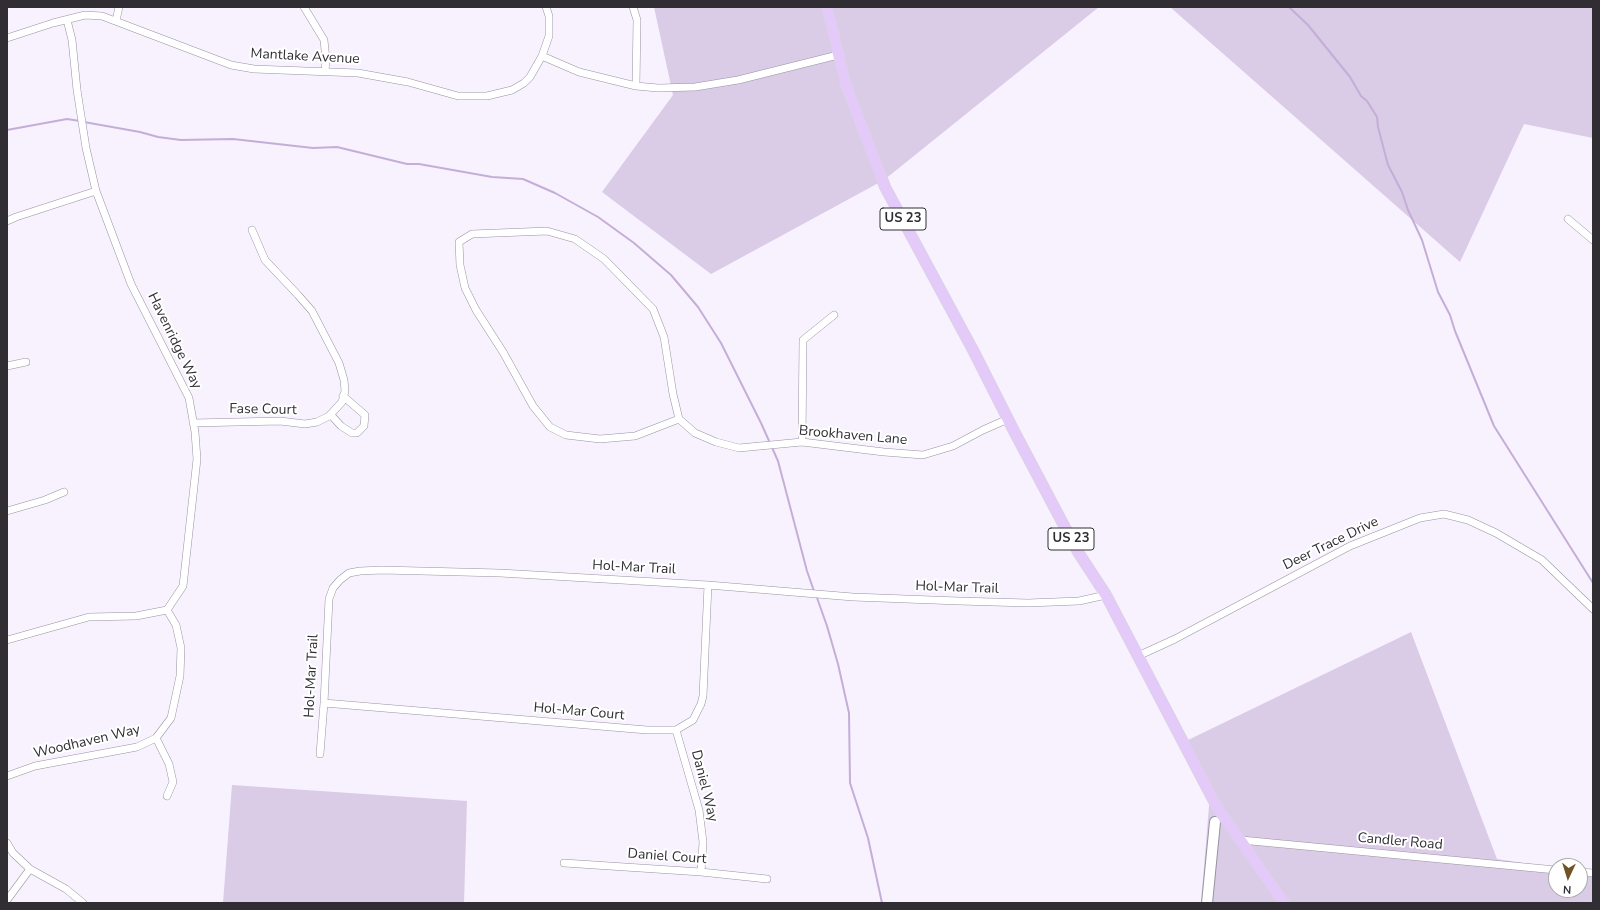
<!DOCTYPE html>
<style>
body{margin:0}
#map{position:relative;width:1600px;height:910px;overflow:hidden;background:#f8f2fe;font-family:"Nunito Sans",sans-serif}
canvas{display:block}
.frame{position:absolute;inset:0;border:8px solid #302e33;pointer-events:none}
.north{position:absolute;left:1548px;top:858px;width:40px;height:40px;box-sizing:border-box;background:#fff;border:1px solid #acabad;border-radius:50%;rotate:184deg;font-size:11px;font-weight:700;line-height:16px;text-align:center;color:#302e33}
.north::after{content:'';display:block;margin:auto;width:14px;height:18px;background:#705427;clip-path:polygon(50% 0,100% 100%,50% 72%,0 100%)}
</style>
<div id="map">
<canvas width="1600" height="910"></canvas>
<div class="frame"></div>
<div class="north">N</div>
</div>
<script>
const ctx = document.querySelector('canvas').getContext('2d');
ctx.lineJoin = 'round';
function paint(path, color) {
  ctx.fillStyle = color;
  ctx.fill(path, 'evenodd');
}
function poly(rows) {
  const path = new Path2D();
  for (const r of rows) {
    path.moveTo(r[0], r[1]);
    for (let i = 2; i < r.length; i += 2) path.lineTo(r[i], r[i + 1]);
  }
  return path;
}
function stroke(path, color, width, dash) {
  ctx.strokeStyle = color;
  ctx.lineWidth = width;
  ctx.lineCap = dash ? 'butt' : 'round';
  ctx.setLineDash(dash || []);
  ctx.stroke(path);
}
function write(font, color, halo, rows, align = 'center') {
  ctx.font = font + ' "Nunito Sans",sans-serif';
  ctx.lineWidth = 4;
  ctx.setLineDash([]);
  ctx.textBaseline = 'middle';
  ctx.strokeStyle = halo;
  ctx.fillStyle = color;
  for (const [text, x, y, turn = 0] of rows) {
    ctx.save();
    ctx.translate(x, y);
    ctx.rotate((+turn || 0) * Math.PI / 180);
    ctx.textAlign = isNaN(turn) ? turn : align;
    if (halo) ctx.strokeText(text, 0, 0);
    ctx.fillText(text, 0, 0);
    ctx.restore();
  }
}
const green = poly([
 [654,7,1099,7,884,180,711,274,602,192,673,95],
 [1170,7,1593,7,1593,138,1524,124,1460,262],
 [1411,632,1497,859,1556,868,1556,890,1580,890,1580,871,1593,873,1593,903,1201,903,1210,794,1186,741],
 [232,785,467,801,464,903,223,903]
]);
const stream = poly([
 [1289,7,1308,25,1350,77,1361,96,1367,101,1377,117,1378,127,1388,165,1402,192,1408,210,1422,240,1438,292,1450,315,1455,331,1494,426,1593,583],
 [84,122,140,132,158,137,181,140,233,139,313,148,337,147,407,164,419,164,492,177,523,179,555,193,598,217,634,243,671,275,698,307,721,343,761,423,778,461,807,571,814,591],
 [7,130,67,119,80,121],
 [816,595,827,626,838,664,849,713,850,783,868,838,882,903]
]);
const street = poly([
 [304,7,324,40,326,60,325,71],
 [633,7,637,20,636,86],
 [116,21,119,7],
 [7,38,53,23,85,15,102,16,231,65,254,69,358,73,408,82,458,96,487,96,512,90,524,83,530,77,542,56,549,36,549,16,546,7],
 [542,56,579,72,636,86,658,88,695,87,738,80,838,55],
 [1568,219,1593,240],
 [7,221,16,217,96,191],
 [7,366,26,362],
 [331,415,341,426,352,433,357,433,364,426,365,415,343,396],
 [679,419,635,436,600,439,566,435,550,427,533,406,503,352,476,310,465,288,460,265,459,242,472,234,547,231,575,239,604,259,653,309,664,337,673,394,679,419,695,433,716,442,739,448,802,442,884,452,923,455,953,446,983,430,1008,419],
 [193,423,280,421,305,424,317,422,329,416,342,402,345,391,344,380,339,363,326,338,312,311,298,295,265,260,252,230],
 [802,442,803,340,834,315],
 [7,511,45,500,64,492],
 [7,640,89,617,136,616,167,610,183,586,197,459,195,432,189,398,131,284,96,191,86,148,77,90,72,40,67,20],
 [1138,656,1175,639,1350,546,1420,518,1444,514,1468,520,1496,533,1542,560,1593,609],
 [324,703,647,730,676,730,693,720,701,704,703,696,708,585],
 [676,730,699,810,703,842,701,872],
 [156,738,169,764,173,782,167,796],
 [320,754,324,703,329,599,333,588,340,580,349,573,360,571,382,570,500,573,708,585,853,597,959,601,1028,603,1079,601,1106,595],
 [7,776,35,766,137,747,156,738,171,718,180,676,181,648,176,625,167,610],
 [1241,840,1556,870],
 [7,843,13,853,30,869,66,889,83,903],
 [564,863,701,872,767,879],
 [1580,872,1593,873],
 [7,900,30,869]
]);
const secondary = poly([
 [1207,903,1215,822]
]);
const primary = poly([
 [827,7,846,85,885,187,974,352,1015,433,1078,552,1106,595,1217,807,1284,903]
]);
const shields = [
 [903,219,46],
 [1071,539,46]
];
const shieldNames = [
 ["US 23",903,219],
 ["US 23",1071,539]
];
const streetNames = [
 ["Mantlake Avenue",305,57,3],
 ["Havenridge Way",174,341,64],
 ["Fase Court",263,410,1],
 ["Brookhaven Lane",853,436,5],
 ["Deer Trace Drive",1331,544,-26],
 ["Hol-Mar Trail",634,568,3],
 ["Hol-Mar Trail",957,588,2],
 ["Hol-Mar Trail",312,676,-87],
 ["Hol-Mar Court",579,712,5],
 ["Woodhaven Way",87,742,-13],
 ["Daniel Way",704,786,76],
 ["Candler Road",1400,842,5],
 ["Daniel Court",667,857,4]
];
paint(green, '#dacbe7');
stroke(stream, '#c4aed7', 2);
stroke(street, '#9992a0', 8);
stroke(secondary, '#9992a0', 12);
stroke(primary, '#d6d5d6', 12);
stroke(street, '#fff', 7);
stroke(secondary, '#fff', 10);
stroke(primary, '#e3caf8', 11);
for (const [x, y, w] of shields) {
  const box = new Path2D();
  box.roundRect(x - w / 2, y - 11, w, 22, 3);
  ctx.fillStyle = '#fff';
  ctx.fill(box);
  stroke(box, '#302e33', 1);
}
write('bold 13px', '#302e33', null, shieldNames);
write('14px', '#302e33', '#fff', streetNames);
</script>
